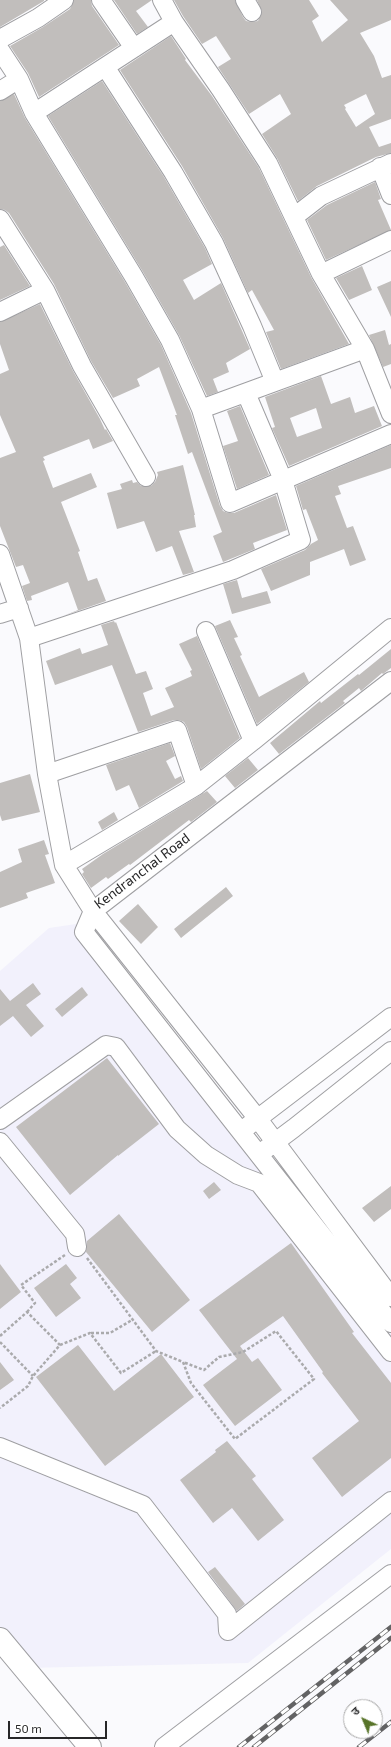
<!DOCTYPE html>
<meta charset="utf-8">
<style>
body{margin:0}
#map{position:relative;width:391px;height:1747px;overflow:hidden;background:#fafafd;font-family:"Exo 2","Noto Sans Devanagari",sans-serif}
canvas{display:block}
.north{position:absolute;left:343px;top:1699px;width:40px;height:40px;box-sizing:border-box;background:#fff;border:1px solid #a9a9a9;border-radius:50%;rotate:316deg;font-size:11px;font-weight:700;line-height:16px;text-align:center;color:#272728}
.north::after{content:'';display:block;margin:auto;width:14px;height:18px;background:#587429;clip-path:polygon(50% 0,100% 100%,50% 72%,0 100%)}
.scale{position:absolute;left:8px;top:1721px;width:99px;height:18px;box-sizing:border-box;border:2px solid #272728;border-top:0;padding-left:5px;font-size:12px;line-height:14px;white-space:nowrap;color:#272728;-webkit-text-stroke:3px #fff;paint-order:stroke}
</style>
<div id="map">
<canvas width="391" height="1747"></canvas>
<div class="north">उ</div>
<div class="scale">50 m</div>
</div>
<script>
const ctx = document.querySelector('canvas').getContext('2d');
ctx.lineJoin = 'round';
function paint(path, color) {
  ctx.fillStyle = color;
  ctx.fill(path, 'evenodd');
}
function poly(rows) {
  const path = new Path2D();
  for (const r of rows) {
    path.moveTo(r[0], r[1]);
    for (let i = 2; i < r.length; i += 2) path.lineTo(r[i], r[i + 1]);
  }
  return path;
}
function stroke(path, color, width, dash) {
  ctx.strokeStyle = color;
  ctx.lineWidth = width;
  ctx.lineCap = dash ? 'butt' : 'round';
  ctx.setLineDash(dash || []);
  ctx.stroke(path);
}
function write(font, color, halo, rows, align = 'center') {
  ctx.font = font + ' "Exo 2",sans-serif';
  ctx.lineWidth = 3;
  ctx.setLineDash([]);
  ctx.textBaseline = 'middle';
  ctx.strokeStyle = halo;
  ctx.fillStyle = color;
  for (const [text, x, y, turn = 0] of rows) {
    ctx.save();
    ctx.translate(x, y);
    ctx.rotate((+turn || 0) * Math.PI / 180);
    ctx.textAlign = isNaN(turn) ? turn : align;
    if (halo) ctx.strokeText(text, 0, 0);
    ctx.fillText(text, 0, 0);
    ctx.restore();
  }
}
const built = poly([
 [83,923,391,1330,391,1549,248,1663,26,1668,0,1633,0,971,49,928]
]);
const building = poly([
 [0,0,44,0,44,1,0,27],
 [74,0,91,0,92,6,119,45,39,97,28,73,10,46,43,27,70,9],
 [114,0,152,0,136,11,148,27,137,34],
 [174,0,235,0,243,17,246,21,252,22,258,21,262,12,257,0,309,0,319,16,312,21,322,42,348,20,330,0,391,0,391,20,360,33,374,56,382,78,391,75,391,119,369,127,379,147,391,143,391,153,376,157,317,186,298,201,277,158,262,134,291,114,280,94,249,114,218,67,231,59,216,36,202,44,183,16],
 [366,94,375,114,356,127,345,109,346,108,344,105],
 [171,36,186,59,185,60,212,96,259,168,312,279,349,344,281,369,266,332,274,330,252,290,248,293,223,238,182,166,120,70],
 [102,81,164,177,205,248,212,264,183,280,194,300,221,283,250,349,226,363,229,372,213,379,218,392,207,396,179,335,143,272,48,116],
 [14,94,25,118,125,282,161,345,191,413,220,506,223,511,228,513,234,513,276,495,287,530,253,543,255,549,223,562,213,536,222,532,192,452,188,454,175,415,177,415,159,367,137,379,140,386,113,398,91,361,54,284,9,213,5,210,0,209,0,101],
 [375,182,381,199,378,200,391,230,326,260,307,220,327,205],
 [4,245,30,286,0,300,0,247],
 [362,266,372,290,349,300,336,278],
 [391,281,391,317,377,287],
 [40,304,73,371,100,419,105,430,106,429,113,441,93,449,89,439,43,457,45,460,43,461,53,488,91,473,97,487,61,502,80,551,78,552,88,581,97,578,106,601,63,616,78,610,68,582,31,596,32,600,27,601,22,586,30,583,23,565,16,567,0,526,0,458,16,452,0,415,0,374,9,370,0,344,0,322],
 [385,330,389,345,391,344,391,364,383,367,369,335],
 [321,376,331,404,350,397,355,413,374,406,382,426,289,466,272,428,275,427,265,397],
 [316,408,322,428,297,437,290,418],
 [240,406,269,475,237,489,223,446,238,441,227,411],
 [391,445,391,468,338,486,341,494,335,496,347,528,353,526,366,560,350,566,344,549,310,562,310,575,271,591,261,569,305,550,311,544,318,540,306,509,303,510,296,486],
 [183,465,195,515,194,515,196,527,179,531,194,572,183,575,172,546,156,552,144,521,117,529,107,493,122,489,120,484,132,480,133,483,137,482,141,486,151,486,155,482,158,475,157,472],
 [237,580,242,598,267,591,271,603,232,614,223,584],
 [230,620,238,637,234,638,242,655,240,656,259,697,304,672,309,682,257,724,215,626],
 [114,621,115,623,116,622,136,674,146,671,153,689,143,693,151,716,174,707,165,688,192,676,190,671,192,670,179,644,197,636,240,738,201,769,187,727,184,722,179,720,174,720,138,732,112,665,55,685,46,661,80,648,82,654,108,645,101,625],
 [391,649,391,668,383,674,382,673,361,691,359,688,343,701,345,703,279,754,270,743,320,701,321,703,358,674,359,675],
 [170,743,175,756,166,761,175,779,181,776,183,781,139,808,129,785,116,791,106,765],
 [248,758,258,770,235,788,225,776],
 [30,774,40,812,2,821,0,815,0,783],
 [207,791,217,802,191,822,189,820,130,865,129,864,108,879,106,877,91,888,82,874,84,872,82,869,103,854],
 [114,812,118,820,102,830,98,822],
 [44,840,49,854,45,855,55,883,26,893,28,898,0,908,0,872,22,862,18,849],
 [226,887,233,896,181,938,174,929],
 [138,904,158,927,141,944,119,921],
 [33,983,41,994,26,1005,44,1026,31,1037,13,1016,0,1026,0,989,10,1001],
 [82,987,88,995,62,1017,55,1009],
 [107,1058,159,1124,118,1156,118,1155,70,1195,16,1127],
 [214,1182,221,1190,209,1199,203,1191],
 [391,1186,391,1209,374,1222,362,1208],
 [119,1214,190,1300,152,1332,86,1252,87,1241],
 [291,1243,354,1332,352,1333,391,1383,391,1458,342,1497,312,1458,359,1421,322,1373,323,1372,283,1316,240,1346,252,1362,258,1358,282,1390,235,1426,203,1385,237,1359,199,1310],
 [0,1264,21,1292,0,1309],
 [66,1264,77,1278,70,1284,81,1298,56,1317,34,1288],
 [78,1345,114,1391,161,1354,194,1397,105,1466,36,1377],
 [0,1362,14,1380,0,1390],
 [227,1441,256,1476,252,1479,284,1520,258,1541,232,1508,213,1523,180,1480,216,1452,215,1450],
 [215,1567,245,1604,237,1611,208,1572]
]);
const path = poly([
 [87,1258,156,1351,183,1362,191,1383,235,1439,314,1379,276,1331,243,1352,219,1357,204,1370,183,1362],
 [27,1312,35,1303,21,1285,65,1255],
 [91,1333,110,1333,132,1320],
 [0,1336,27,1312,60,1345,33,1376,28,1386,0,1408],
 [0,1342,33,1376],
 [60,1345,90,1333,121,1373,156,1351]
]);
const minor = poly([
 [101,0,134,48],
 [162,0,174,22,221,90,268,163,321,274,365,349,391,414],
 [245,0,252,12],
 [0,39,38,18,64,0],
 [0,50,19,79,34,113,134,277,170,340,201,409,230,503,391,434],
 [106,68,173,172,214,243,252,326,275,382],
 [0,91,19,79],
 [34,113,174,22],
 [380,167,391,195],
 [294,217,321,196,391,163],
 [0,219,45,290,82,366,146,477],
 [321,274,391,240],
 [0,312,45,290],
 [201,409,365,349],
 [0,554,29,638,47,774,64,865,93,911,391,681],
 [0,614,19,608],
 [29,638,233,570,301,540,283,480,246,393],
 [253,741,391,628],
 [47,774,177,730,196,786],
 [64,865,196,786,253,741,206,631],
 [0,1120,106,1045,116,1047,177,1129,206,1155,238,1175,259,1183,391,1352],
 [248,1126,391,1017],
 [0,1142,75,1234,77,1247],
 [266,1149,294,1128,391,1051],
 [391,1297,258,1119,93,911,84,932,391,1323],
 [0,1447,143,1505,227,1614,228,1631],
 [228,1631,391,1501],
 [164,1747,391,1574]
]);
const major = poly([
 [0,1639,90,1747]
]);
const rail = poly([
 [239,1747,391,1627],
 [254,1747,391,1638],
 [359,1747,391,1722]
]);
const streetNames = [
 ["Kendranchal Road",142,871,-37]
];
paint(built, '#f2f1fc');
paint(building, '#c1bebc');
stroke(minor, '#9f9fa2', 20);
stroke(major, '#9f9fa2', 24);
stroke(path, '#aaaaac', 2.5, [3, 2]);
stroke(minor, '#fff', 18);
stroke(major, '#fff', 22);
stroke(rail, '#636364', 4.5);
stroke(rail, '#fff', 3, [9]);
write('14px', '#272728', '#fff', streetNames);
</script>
